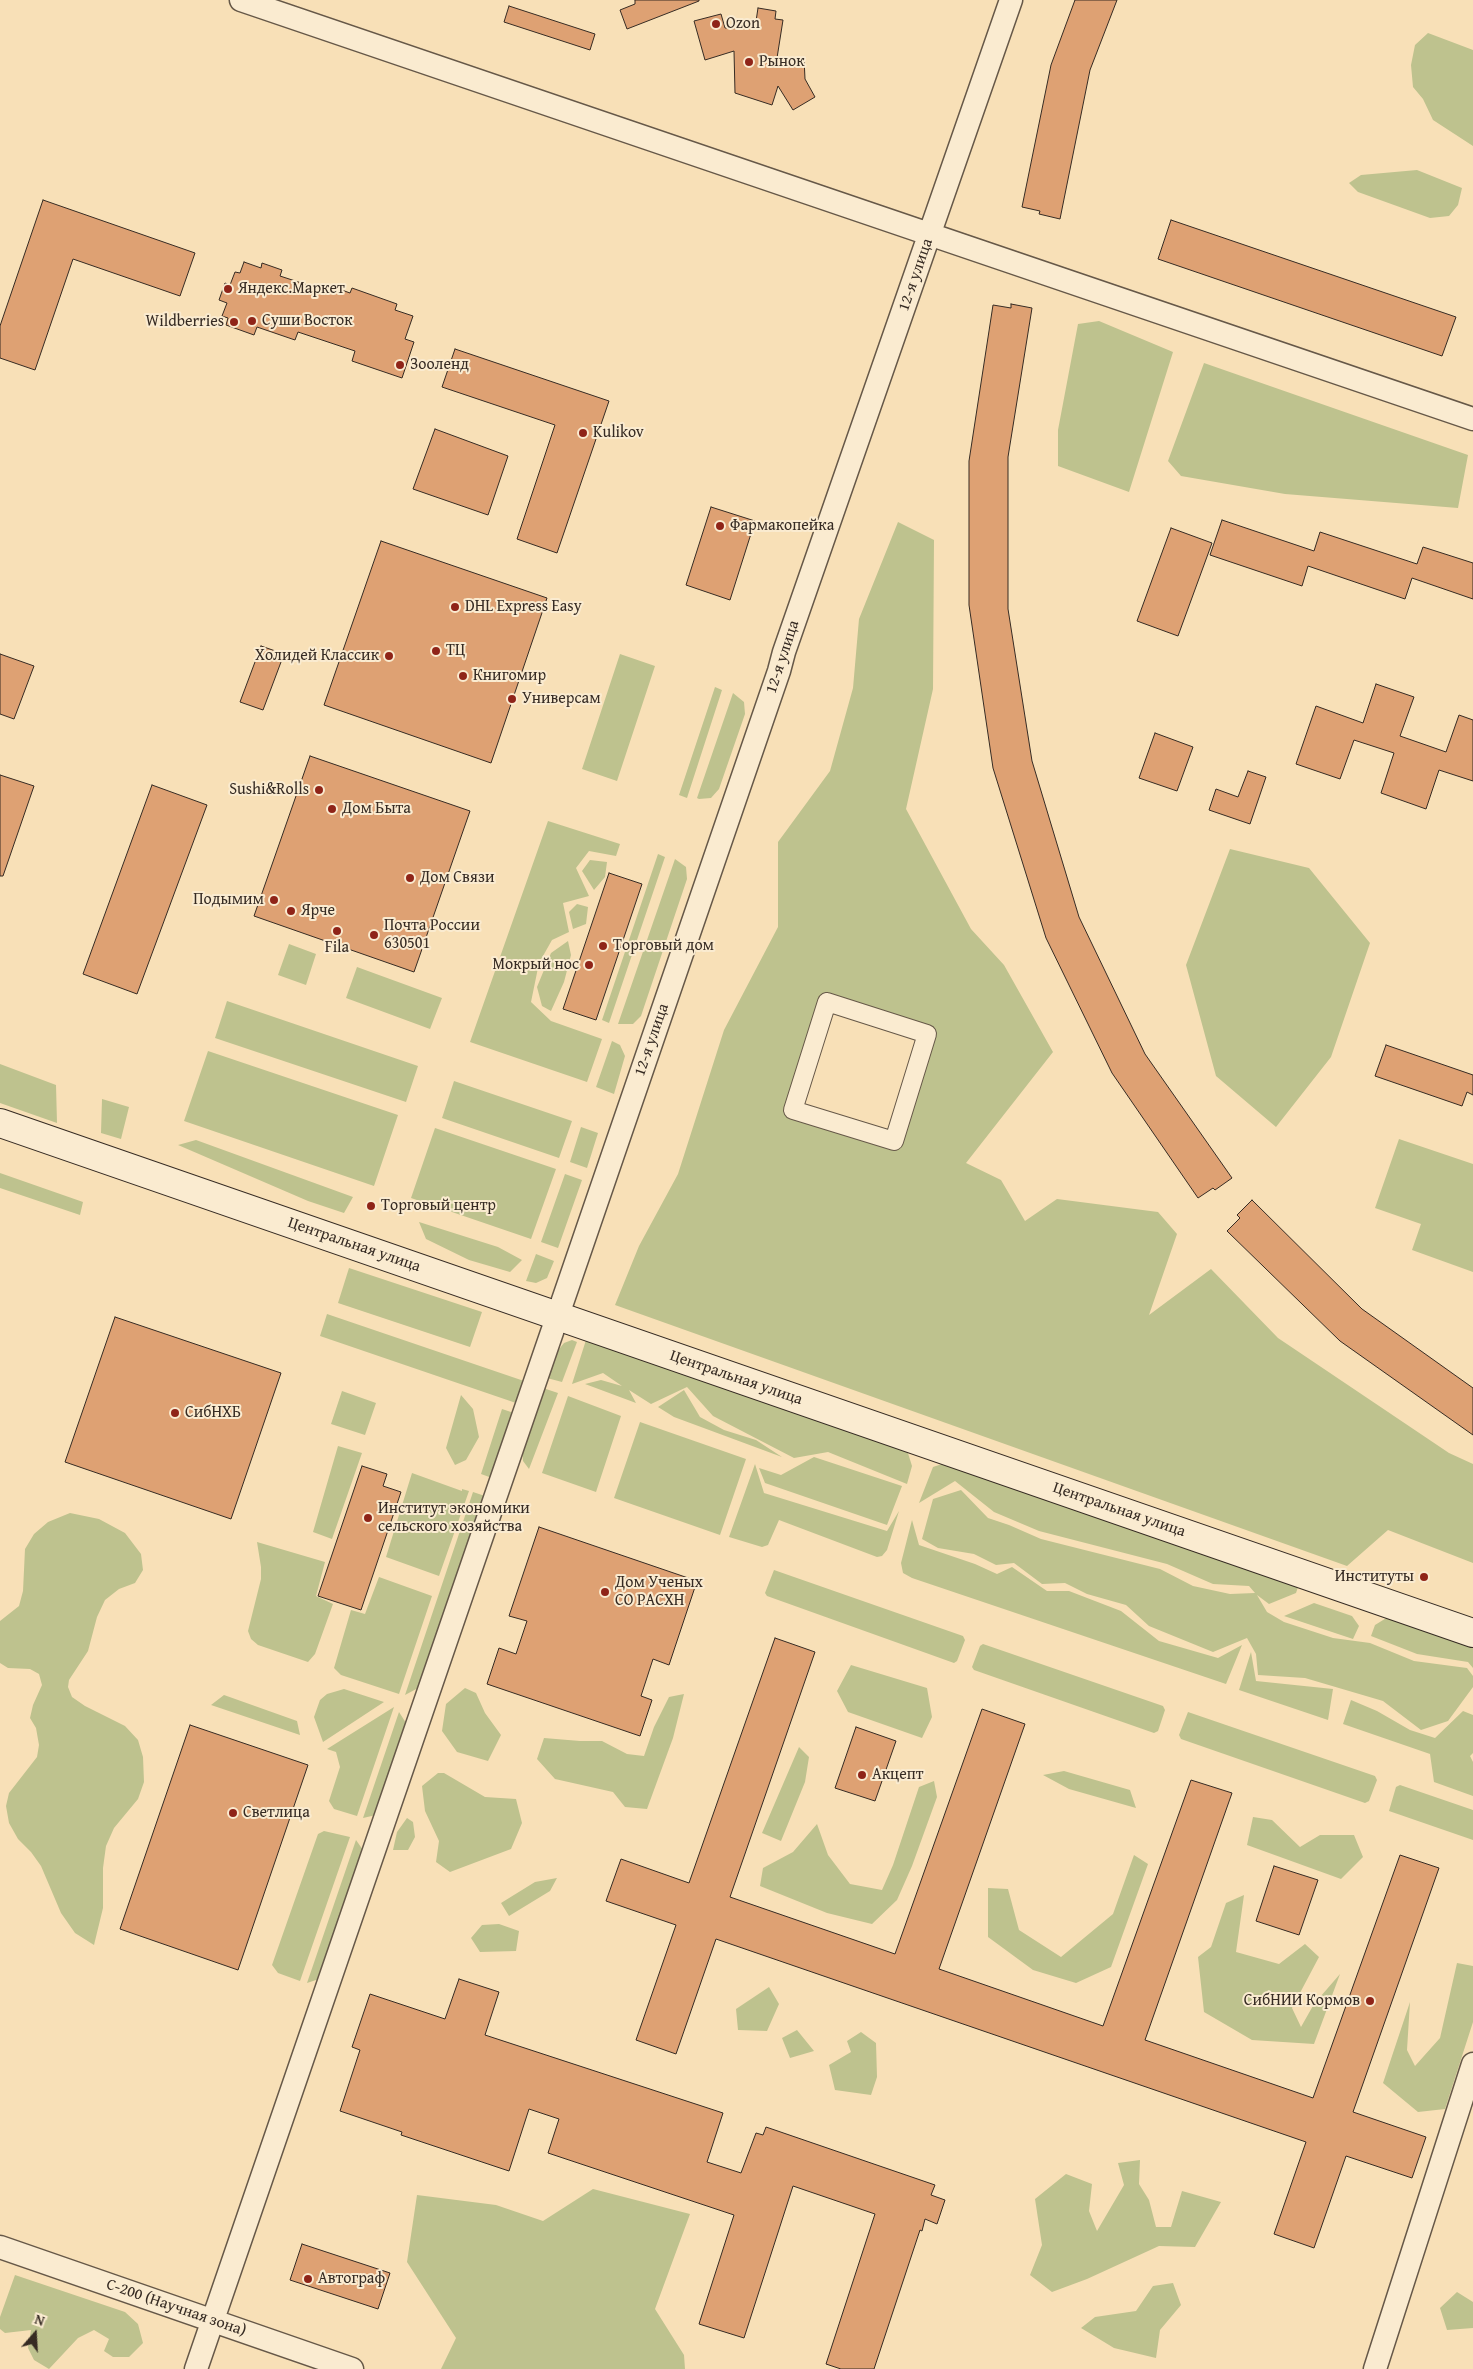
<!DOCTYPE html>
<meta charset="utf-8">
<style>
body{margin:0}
#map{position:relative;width:1473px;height:2369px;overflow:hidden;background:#f8e0b7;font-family:"Gentium Book Plus",serif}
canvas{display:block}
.north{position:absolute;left:10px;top:2309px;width:50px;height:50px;-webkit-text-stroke:4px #faebd0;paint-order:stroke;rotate:19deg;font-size:14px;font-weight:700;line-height:20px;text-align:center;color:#362b23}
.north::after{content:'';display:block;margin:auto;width:18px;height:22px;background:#362b23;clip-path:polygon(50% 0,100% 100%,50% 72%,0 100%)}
</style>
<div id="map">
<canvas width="1473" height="2369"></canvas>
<div class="north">N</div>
</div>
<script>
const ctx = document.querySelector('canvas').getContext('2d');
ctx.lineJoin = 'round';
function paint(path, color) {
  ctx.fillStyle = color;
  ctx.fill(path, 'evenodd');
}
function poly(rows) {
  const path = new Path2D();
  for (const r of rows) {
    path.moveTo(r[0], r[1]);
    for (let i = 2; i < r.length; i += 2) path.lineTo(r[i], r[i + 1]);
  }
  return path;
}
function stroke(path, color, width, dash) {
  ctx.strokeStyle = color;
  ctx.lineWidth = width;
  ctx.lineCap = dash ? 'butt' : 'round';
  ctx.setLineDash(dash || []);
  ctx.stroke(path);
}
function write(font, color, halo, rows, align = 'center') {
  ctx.font = font + ' "Gentium Book Plus",serif';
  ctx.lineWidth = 4;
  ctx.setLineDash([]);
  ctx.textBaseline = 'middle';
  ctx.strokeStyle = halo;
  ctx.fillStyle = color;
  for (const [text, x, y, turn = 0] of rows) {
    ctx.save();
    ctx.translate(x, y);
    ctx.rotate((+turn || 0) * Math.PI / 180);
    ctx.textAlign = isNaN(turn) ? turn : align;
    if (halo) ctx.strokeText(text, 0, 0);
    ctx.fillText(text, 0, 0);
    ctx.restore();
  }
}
const green = poly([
 [1428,33,1473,50,1473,146,1433,120,1423,99,1413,87,1411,65,1415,45],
 [1417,170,1462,188,1458,205,1449,216,1430,218,1358,192,1349,183,1361,175],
 [1099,321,1173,352,1129,492,1058,466,1058,430,1078,324],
 [1204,363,1468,455,1458,508,1285,494,1181,476,1168,461],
 [898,522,934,540,933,689,906,809,971,929,1004,965,1053,1052,966,1163,1001,1180,1025,1221,1057,1199,1158,1212,1177,1234,1149,1315,1211,1269,1278,1338,1449,1453,1473,1464,1473,1563,1388,1530,1347,1566,615,1305,639,1246,678,1174,724,1030,778,927,778,842,830,771,853,688,859,619],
 [827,1003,927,1034,894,1141,793,1110],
 [620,654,655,666,617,781,582,769],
 [715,687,722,690,687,798,679,795],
 [733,693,744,702,745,714,719,789,711,798,699,799,697,798],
 [548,821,620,844,616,856,589,851,576,868,589,896,563,903,569,932,552,940,539,963,531,1002,551,1021,602,1039,587,1082,470,1042],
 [1230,849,1309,868,1370,943,1331,1057,1276,1127,1216,1076,1186,965],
 [658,854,665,857,609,1023,602,1020],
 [675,859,686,867,687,879,641,1016,633,1024,618,1024],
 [590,860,607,862,605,877,594,890,582,871],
 [577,904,588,907,586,924,573,929,569,912],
 [568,941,571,955,564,982,551,1011,542,1006,537,987,551,953],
 [289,944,316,954,306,985,278,975],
 [357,967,442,998,430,1029,346,998],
 [227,1001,418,1066,406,1102,215,1038],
 [612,1041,620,1045,625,1056,614,1094,596,1087],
 [208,1051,398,1115,374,1186,184,1121],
 [0,1064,56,1085,57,1123,0,1103],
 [454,1081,572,1121,559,1158,442,1118],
 [102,1099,129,1107,121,1139,101,1133],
 [581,1127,598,1133,587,1168,570,1162],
 [435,1128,556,1169,531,1239,411,1198],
 [1399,1139,1473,1164,1473,1272,1412,1250,1421,1224,1375,1208],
 [196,1140,353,1197,344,1213,308,1201,178,1145],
 [0,1173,83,1202,80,1215,0,1188],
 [565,1174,582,1180,558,1248,541,1242],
 [419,1222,498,1247,522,1260,510,1272,469,1260,426,1239],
 [536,1254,554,1261,547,1278,536,1283,526,1281],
 [349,1268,482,1312,470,1347,338,1303],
 [327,1314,524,1381,516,1403,320,1336],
 [572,1340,577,1342,562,1382,547,1378,556,1353,564,1343],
 [586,1340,907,1450,912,1466,907,1484,828,1452,794,1458,713,1416,687,1387,651,1404,629,1390,636,1403,585,1384,601,1380,622,1386,603,1373,572,1384],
 [543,1388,558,1393,529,1469,523,1461,522,1450],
 [684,1390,700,1417,724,1430,756,1440,782,1457,674,1417,658,1407],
 [342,1391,376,1403,365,1435,331,1424],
 [461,1395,473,1409,479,1437,466,1460,455,1465,446,1448],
 [568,1396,621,1416,596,1492,542,1473],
 [502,1409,514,1413,492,1478,481,1474],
 [640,1422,746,1459,720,1535,614,1498],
 [338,1446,362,1453,332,1539,313,1532],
 [814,1457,902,1486,887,1525,765,1483,759,1468,781,1475],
 [945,1463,1298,1587,1296,1593,1269,1604,1257,1595,1267,1612,1284,1622,1333,1638,1370,1643,1414,1661,1467,1668,1473,1676,1473,1687,1448,1721,1421,1730,1383,1701,1305,1678,1258,1675,1256,1654,1247,1638,1213,1652,1149,1626,1126,1605,1087,1594,1065,1583,1042,1584,1014,1563,996,1565,974,1554,938,1548,922,1539,933,1499,961,1490,988,1518,1009,1525,1041,1539,1160,1569,1193,1586,1230,1594,1255,1593,1249,1586,1213,1584,1167,1564,1039,1531,994,1512,955,1481,919,1503,933,1467],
 [755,1464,764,1493,887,1531,899,1511,887,1550,882,1556,877,1557,779,1520,768,1545,762,1547,729,1537],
 [412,1473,462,1491,462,1489,469,1491,439,1576,386,1557],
 [473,1492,485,1496,420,1687,405,1695],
 [70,1513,99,1519,125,1533,141,1554,143,1570,135,1583,119,1589,105,1600,97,1617,88,1651,69,1680,68,1687,72,1697,85,1706,125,1726,138,1740,143,1757,144,1782,138,1799,114,1828,106,1846,103,1868,103,1908,94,1945,75,1933,61,1913,41,1866,31,1852,18,1839,9,1823,6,1806,9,1793,37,1757,39,1745,36,1728,30,1718,33,1705,42,1685,39,1674,30,1669,8,1668,0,1663,0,1621,19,1606,23,1591,25,1549,34,1534,48,1522],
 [912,1520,919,1545,975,1564,997,1574,1012,1567,1047,1591,1069,1591,1121,1611,1159,1641,1218,1658,1242,1645,1226,1684,912,1578,903,1573,901,1563],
 [257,1542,325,1562,316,1596,333,1604,315,1654,308,1662,258,1645,251,1639,248,1631,261,1579,261,1567],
 [774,1570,963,1636,965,1640,957,1661,954,1663,767,1596,765,1593],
 [379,1577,432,1596,399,1694,341,1675,334,1668,351,1610,365,1614],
 [1314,1603,1352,1616,1359,1626,1353,1639,1284,1616],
 [1388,1617,1473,1645,1473,1668,1468,1662,1417,1654,1371,1636,1375,1625],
 [983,1644,1163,1706,1165,1710,1158,1731,1154,1733,974,1670,972,1667,980,1646],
 [1251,1652,1256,1681,1333,1689,1328,1720,1239,1690],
 [851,1665,927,1688,932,1717,922,1738,848,1712,837,1691],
 [465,1688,476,1693,485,1713,501,1735,488,1761,457,1752,442,1731,446,1704],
 [344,1689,384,1702,323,1742,314,1717,320,1700,327,1694],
 [684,1694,673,1738,647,1809,625,1807,613,1792,555,1779,537,1759,544,1738,580,1741,602,1741,627,1754,644,1756,654,1727,669,1697],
 [224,1695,297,1721,300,1735,211,1705],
 [1351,1700,1377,1711,1410,1730,1435,1738,1463,1711,1473,1715,1473,1753,1470,1756,1473,1762,1473,1796,1434,1782,1430,1754,1343,1724],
 [394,1707,357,1816,334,1809,329,1801,340,1767,336,1752,327,1749],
 [399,1712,406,1723,376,1815,363,1818],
 [1188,1712,1375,1776,1377,1780,1369,1801,1365,1803,1181,1739,1179,1735],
 [799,1747,809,1757,805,1782,781,1841,762,1833],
 [1064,1771,1130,1790,1136,1808,1069,1789,1043,1775],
 [438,1773,444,1773,485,1797,516,1799,522,1823,511,1849,450,1872,436,1862,439,1841,425,1811,422,1786],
 [934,1781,937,1797,912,1866,897,1900,872,1924,827,1913,760,1886,763,1868,793,1852,817,1824,828,1855,850,1884,882,1890,893,1865,919,1787],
 [1400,1785,1473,1810,1473,1840,1389,1811,1396,1787],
 [1253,1817,1272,1820,1300,1847,1320,1835,1354,1835,1363,1857,1341,1879,1247,1845],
 [407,1818,413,1822,415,1837,408,1850,393,1850,397,1832],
 [324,1831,350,1837,300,1981,278,1973,272,1965,318,1834],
 [356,1840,363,1850,319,1979,307,1983],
 [1134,1855,1148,1864,1111,1967,1076,1983,1033,1970,988,1937,988,1888,1008,1889,1019,1930,1061,1957,1113,1914],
 [557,1878,550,1891,509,1916,501,1903,535,1882],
 [1244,1895,1236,1952,1279,1964,1305,1944,1319,1957,1292,2008,1301,2027,1314,2004,1340,1974,1314,2044,1252,2040,1204,2012,1198,1957,1211,1947,1226,1903],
 [499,1924,519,1931,516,1951,480,1952,471,1938,482,1925],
 [1457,1963,1473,1966,1473,2022,1445,2109,1418,2112,1383,2083,1410,2002,1407,2050,1415,2066,1440,2038],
 [769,1987,779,2004,767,2031,738,2030,736,2009],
 [797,2030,814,2051,790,2058,782,2038],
 [861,2032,876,2043,877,2077,871,2095,835,2090,829,2065,851,2052,847,2041],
 [1140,2160,1139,2184,1149,2200,1156,2227,1171,2227,1182,2191,1221,2202,1195,2247,1159,2246,1087,2279,1052,2292,1030,2275,1042,2245,1035,2199,1066,2174,1092,2184,1089,2211,1097,2231,1124,2185,1118,2163],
 [593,2189,690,2214,655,2309,684,2355,685,2369,441,2369,456,2338,407,2262,417,2195,496,2205,543,2221],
 [15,2275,125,2312,138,2324,143,2343,129,2357,113,2357,104,2351,109,2339,94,2330,78,2338,49,2369,34,2360,28,2348,31,2330,5,2333,0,2329,0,2317],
 [1173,2283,1181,2305,1160,2330,1156,2358,1114,2348,1081,2328,1095,2317,1136,2311,1153,2286],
 [1457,2292,1473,2302,1473,2328,1447,2330,1440,2308]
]);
const building = poly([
 [635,0,699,0,699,1,627,29,620,10,635,4,635,0],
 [1075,0,1117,0,1090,70,1060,219,1039,214,1040,211,1022,207,1051,65,1075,0],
 [509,6,595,34,590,50,504,22,509,6],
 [758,8,776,11,775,19,783,20,777,58,804,58,805,79,815,97,793,110,778,86,772,105,735,93,734,51,705,60,694,21,721,14,725,28,755,28,758,8],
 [43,200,195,253,180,296,73,259,35,370,0,358,0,326,43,200],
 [1171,220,1456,317,1442,356,1158,259,1171,220],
 [244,262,261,268,262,263,282,270,280,276,326,291,328,285,350,293,352,288,397,304,395,310,413,316,405,339,414,342,402,378,352,361,355,351,298,332,295,340,257,327,254,335,226,325,228,318,222,316,227,303,219,300,225,283,230,285,235,272,240,273,244,262],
 [1011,304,1032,308,1008,457,1008,609,1032,761,1079,917,1145,1054,1232,1178,1215,1190,1213,1188,1198,1198,1112,1073,1046,938,993,768,969,605,969,461,993,305,1011,308,1011,304],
 [455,349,609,401,557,553,517,539,555,425,442,387,455,349],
 [435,429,508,456,488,515,413,489,435,429],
 [711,507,755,521,730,600,686,585,711,507],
 [1222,520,1314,551,1320,532,1417,564,1423,547,1473,563,1473,599,1412,578,1405,599,1308,566,1302,586,1210,555,1222,520],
 [1171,528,1212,543,1178,636,1137,621,1171,528],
 [381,541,547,598,491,763,324,705,381,541],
 [261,646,284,654,263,710,240,702,261,646],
 [0,654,34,666,14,719,0,714,0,654],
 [1376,684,1414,697,1400,736,1446,752,1459,715,1473,720,1473,781,1439,770,1426,809,1381,793,1394,753,1354,740,1340,779,1296,764,1316,706,1363,723,1376,684],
 [1155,733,1193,747,1177,791,1139,778,1155,733],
 [310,756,470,811,414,972,254,916,310,756],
 [1248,771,1266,777,1250,824,1209,810,1216,789,1238,797,1248,771],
 [0,775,34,786,3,876,0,876,0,775],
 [152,785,207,805,137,994,83,974,152,785],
 [609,873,642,884,596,1020,563,1009,609,873],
 [1386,1045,1473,1075,1473,1095,1467,1092,1462,1106,1375,1076,1386,1045],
 [1252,1200,1362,1309,1473,1388,1473,1435,1340,1341,1227,1231,1240,1218,1237,1215,1252,1200],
 [115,1317,281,1373,231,1519,65,1462,115,1317],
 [362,1466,387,1474,383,1486,401,1492,361,1610,318,1596,362,1466],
 [539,1527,697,1581,669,1665,653,1659,641,1696,652,1700,640,1736,487,1684,499,1648,516,1654,527,1621,509,1616,539,1527],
 [775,1638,815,1652,730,1897,895,1954,982,1709,1025,1724,939,1969,1103,2026,1191,1780,1232,1793,1145,2040,1313,2098,1400,1855,1439,1868,1353,2112,1426,2137,1412,2178,1346,2156,1314,2248,1274,2234,1306,2142,716,1939,676,2054,636,2040,676,1925,606,1901,621,1859,689,1883,775,1638],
 [190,1725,308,1765,238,1970,120,1929,190,1725],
 [856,1727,896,1741,875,1801,835,1788,856,1727],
 [1274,1866,1318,1880,1299,1935,1256,1921,1274,1866],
 [459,1979,499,1992,485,2035,723,2113,707,2162,741,2173,756,2133,763,2135,766,2127,935,2185,931,2195,945,2200,937,2224,925,2219,922,2231,920,2230,874,2369,841,2369,826,2364,875,2214,793,2186,744,2338,699,2324,734,2215,548,2153,559,2119,529,2109,509,2171,401,2135,402,2132,340,2111,360,2050,352,2047,370,1994,445,2019,459,1979],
 [302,2244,390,2273,378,2309,290,2280,302,2244]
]);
const pedestrian = poly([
 [827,1002,927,1034,894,1141,793,1110,827,1002]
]);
const minor = poly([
 [241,0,1473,419],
 [0,2247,352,2369],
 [196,2369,779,671,784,652,1011,0],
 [1375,2369,1473,2064]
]);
const secondary = poly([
 [0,1123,1473,1633]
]);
const markers = [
 [716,24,5,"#8f2418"],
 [749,62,5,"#8f2418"],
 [228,289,5,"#8f2418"],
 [252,321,5,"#8f2418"],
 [234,322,5,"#8f2418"],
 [400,365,5,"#8f2418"],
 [583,433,5,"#8f2418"],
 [720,526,5,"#8f2418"],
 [455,607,5,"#8f2418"],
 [436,651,5,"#8f2418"],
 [389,656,5,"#8f2418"],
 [463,676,5,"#8f2418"],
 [512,699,5,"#8f2418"],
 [319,790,5,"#8f2418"],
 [332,809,5,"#8f2418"],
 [410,878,5,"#8f2418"],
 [274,900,5,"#8f2418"],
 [291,911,5,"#8f2418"],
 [337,931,5,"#8f2418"],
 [374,935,5,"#8f2418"],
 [603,946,5,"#8f2418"],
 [589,965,5,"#8f2418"],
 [371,1206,5,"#8f2418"],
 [175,1413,5,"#8f2418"],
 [368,1518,5,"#8f2418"],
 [1424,1577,5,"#8f2418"],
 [605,1592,5,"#8f2418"],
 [862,1775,5,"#8f2418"],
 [233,1813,5,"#8f2418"],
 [1370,2001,5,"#8f2418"],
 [308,2279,5,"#8f2418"]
];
const poiNames = [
 ["Ozon",726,24],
 ["Рынок",759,62],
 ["Яндекс.Маркет",238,289],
 ["Суши Восток",262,321],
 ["Wildberries",224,322,"right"],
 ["Зооленд",410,365],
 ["Kulikov",593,433],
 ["Фармакопейка",730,526],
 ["DHL Express Easy",465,607],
 ["ТЦ",446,651],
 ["Холидей Классик",379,656,"right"],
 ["Книгомир",473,676],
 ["Универсам",522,699],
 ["Sushi&Rolls",309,790,"right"],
 ["Дом Быта",342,809],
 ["Дом Связи",420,878],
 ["Подымим",264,900,"right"],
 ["Ярче",301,911],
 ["Почта России",384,926],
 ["630501",384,944],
 ["Торговый дом",613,946],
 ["Fila",337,948,"center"],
 ["Мокрый нос",579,965,"right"],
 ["Торговый центр",381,1206],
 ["СибНХБ",185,1413],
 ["Институт экономики",378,1509],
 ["сельского хозяйства",378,1527],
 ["Институты",1414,1577,"right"],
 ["Дом Ученых",615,1583],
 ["СО РАСХН",615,1601],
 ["Акцепт",872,1775],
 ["Светлица",243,1813],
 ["СибНИИ Кормов",1360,2001,"right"],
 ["Автограф",318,2279]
];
const streetNames = [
 ["12-я улица",916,275,-71],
 ["12-я улица",783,657,-72],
 ["12-я улица",652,1040,-71],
 ["Центральная улица",354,1245,19],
 ["Центральная улица",736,1378,19],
 ["Центральная улица",1119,1510,19],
 ["С-200 (Научная зона)",176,2308,19]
];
paint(green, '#bec28e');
paint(building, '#dea173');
stroke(building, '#362b23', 1);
stroke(pedestrian, '#665848', 20);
stroke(minor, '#665848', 25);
stroke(secondary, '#362b23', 30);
stroke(pedestrian, '#faebd0', 18);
stroke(minor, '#faebd0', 22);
stroke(secondary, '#faebd0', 28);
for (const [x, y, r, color] of markers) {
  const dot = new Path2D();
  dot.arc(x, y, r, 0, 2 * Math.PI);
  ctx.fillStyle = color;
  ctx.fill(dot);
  stroke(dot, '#faebd0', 2);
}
write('16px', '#362b23', '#faebd0', poiNames, 'left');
write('16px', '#362b23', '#faebd0', streetNames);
</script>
